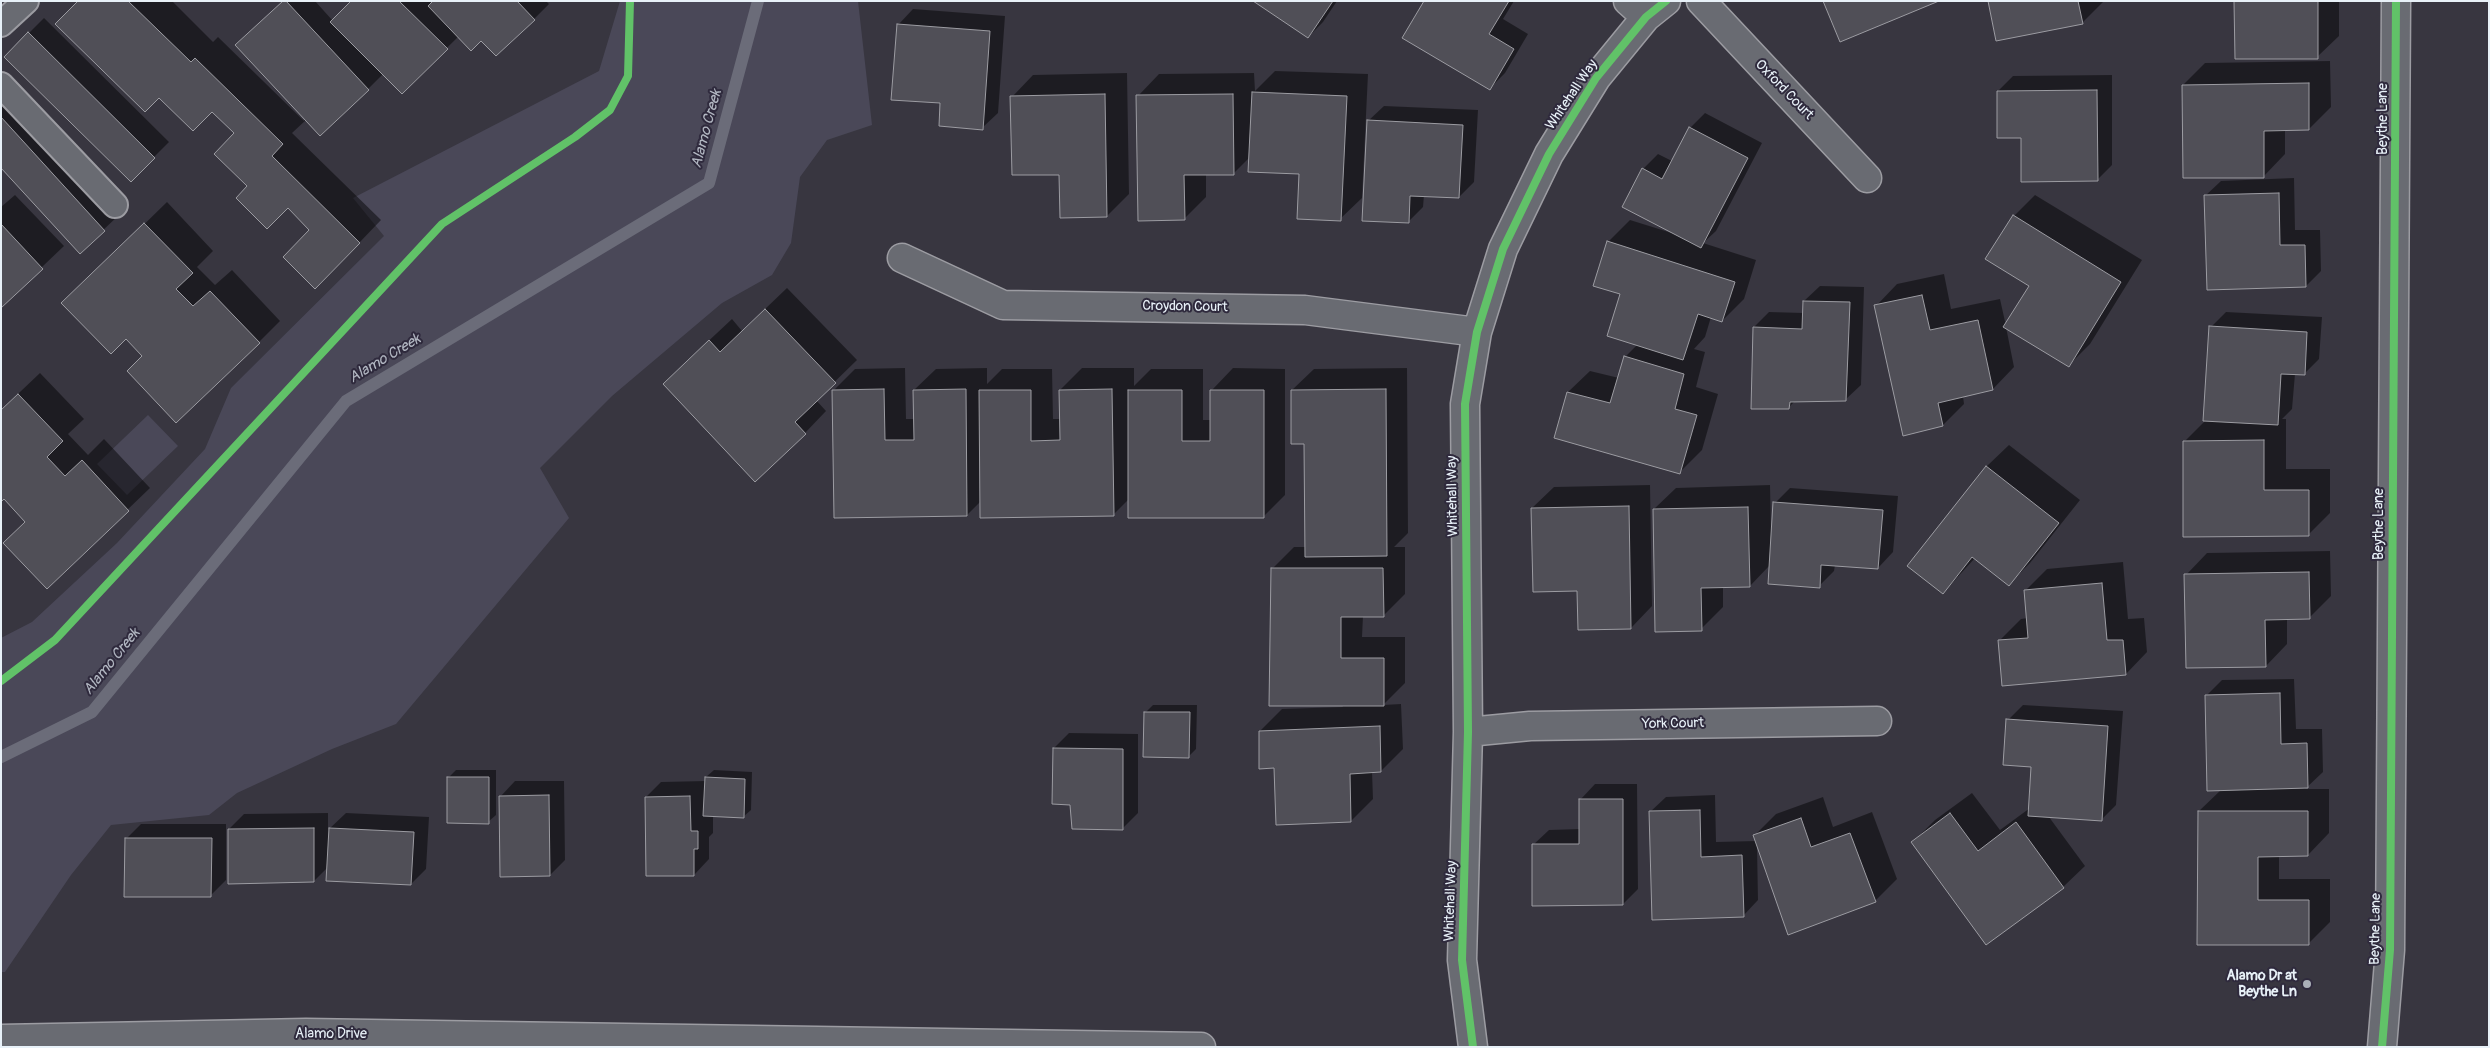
<!DOCTYPE html>
<style>
body{margin:0}
#map{position:relative;width:2490px;height:1048px;overflow:hidden;background:#383640;font-family:Pangolin,sans-serif}
canvas{display:block}
.frame{position:absolute;inset:0;border:2px solid #e8f1f8;pointer-events:none}
</style>
<div id="map">
<canvas width="2490" height="1048"></canvas>
<div class="frame"></div>
</div>
<script>
const ctx = document.querySelector('canvas').getContext('2d');
ctx.lineJoin = 'round';
function paint(path, color) {
  ctx.fillStyle = color;
  ctx.fill(path, 'evenodd');
}
function poly(rows) {
  const path = new Path2D();
  for (const r of rows) {
    path.moveTo(r[0], r[1]);
    for (let i = 2; i < r.length; i += 2) path.lineTo(r[i], r[i + 1]);
  }
  return path;
}
function stroke(path, color, width, dash) {
  ctx.strokeStyle = color;
  ctx.lineWidth = width;
  ctx.lineCap = dash ? 'butt' : 'round';
  ctx.setLineDash(dash || []);
  ctx.stroke(path);
}
function write(font, color, halo, rows, align = 'center') {
  ctx.font = font + ' Pangolin,sans-serif';
  ctx.lineWidth = 4;
  ctx.setLineDash([]);
  ctx.textBaseline = 'middle';
  ctx.strokeStyle = halo;
  ctx.fillStyle = color;
  for (const [text, x, y, turn = 0] of rows) {
    ctx.save();
    ctx.translate(x, y);
    ctx.rotate((+turn || 0) * Math.PI / 180);
    ctx.textAlign = isNaN(turn) ? turn : align;
    if (halo) ctx.strokeText(text, 0, 0);
    ctx.fillText(text, 0, 0);
    ctx.restore();
  }
}
const green = poly([
 [620,1,858,1,872,125,827,140,800,177,791,243,772,275,722,303,612,396,540,468,569,518,396,724,332,749,237,793,209,815,111,825,71,875,5,972,1,972,1,638,32,622,117,543,205,449,231,388,384,236,353,198,599,71],
 [148,415,178,446,127,495,97,464]
]);
const shadow = poly([
 [80,1,172,1,213,42,218,37,304,121,305,119,283,1,315,1,333,21,352,1,430,1,432,4,434,1,546,1,549,4,534,19,481,39,459,36,402,92,383,74,368,89,306,120,292,133,381,220,337,266,311,230,288,207,249,186,236,133,212,111],
 [1255,1,1337,1,1323,22,1308,37],
 [1425,1,1514,1,1503,19,1528,34,1505,73,1490,88],
 [1990,1,2104,1,2082,23],
 [2235,1,2339,1,2339,36,2317,57],
 [913,9,1005,16,998,113,982,128,942,102,898,25],
 [44,18,169,142,131,180,5,57],
 [2330,61,2331,107,2309,129,2285,129,2285,154,2264,176,2183,85,2205,63],
 [1275,71,1368,74,1362,198,1340,219,1300,173,1250,157,1234,173,1206,174,1206,197,1184,219,1138,96,1159,74,1254,73,1255,91],
 [1127,73,1129,194,1107,216,1061,173,1012,97,1033,75],
 [2112,75,2112,165,2097,180,2022,137,1998,91,2013,76],
 [1,85,119,215,80,252,1,166],
 [1384,106,1478,110,1474,182,1459,197,1424,195,1423,207,1408,222,1368,121],
 [1705,113,1762,143,1716,231,1703,243,1756,260,1744,299,1722,321,1711,317,1705,337,1694,349,1705,352,1696,387,1718,394,1702,450,1680,472,1568,392,1590,371,1619,378,1625,357,1637,345,1608,242,1630,220,1675,234,1643,169,1658,154,1672,161,1690,128],
 [2294,178,2295,230,2320,230,2321,271,2306,286,2205,196,2221,181],
 [15,195,64,246,1,306,1,207],
 [2035,195,2142,260,2090,344,2068,366,2006,327,2014,367,1993,389,1963,396,1964,404,1943,425,1876,306,1897,284,1944,274,1951,309,2000,299,2006,326,2031,286,2014,216],
 [167,202,213,251,197,267,215,285,232,270,280,321,259,342,143,356,126,338,85,282],
 [1820,286,1864,287,1861,385,1845,400,1795,401,1788,408,1754,327,1769,312,1804,313,1804,301],
 [787,288,857,360,816,400,826,411,805,433,686,362,732,319,742,331],
 [2226,312,2322,317,2319,359,2304,374,2295,374,2292,409,2282,419,2286,419,2286,469,2330,469,2330,513,2308,535,2184,442,2205,421,2211,327],
 [905,368,906,419,915,419,914,390,936,369,987,368,987,384,1002,369,1052,369,1053,419,1061,419,1060,390,1082,368,1134,368,1134,386,1151,369,1203,369,1203,420,1211,420,1212,390,1233,368,1285,369,1285,495,1263,517,1129,499,1113,515,981,501,967,515,835,517,833,391,855,369],
 [1407,368,1408,533,1394,547,1405,547,1405,594,1383,616,1363,616,1362,637,1405,637,1405,683,1383,705,1401,704,1403,749,1381,771,1372,771,1373,799,1351,821,1275,767,1260,731,1282,709,1343,707,1272,569,1294,547,1306,547,1306,442,1292,390,1314,369],
 [40,373,84,419,68,434,88,455,104,439,150,488,47,587,4,543,26,521,1,410],
 [2009,445,2080,500,2030,563,2008,585,1975,558,1943,593,1909,566,1987,466],
 [1650,485,1652,606,1631,628,1578,590,1532,508,1554,487],
 [1770,485,1771,531,1773,531,1775,503,1790,488,1898,496,1893,552,1878,568,1835,565,1834,571,1819,586,1770,565,1750,586,1723,586,1723,607,1701,629,1654,509,1676,488],
 [2330,551,2331,596,2309,618,2287,619,2287,644,2266,666,2186,575,2207,553],
 [2123,562,2128,619,2144,618,2147,652,2126,674,2000,640,2021,619,2028,618,2025,591,2047,569],
 [2294,679,2296,729,2322,729,2323,772,2305,789,2329,789,2329,833,2308,855,2279,855,2279,879,2330,879,2330,922,2308,944,2198,943,2199,811,2222,789,2206,696,2222,680],
 [1153,705,1197,705,1196,749,1189,756,1145,713],
 [2023,705,2123,711,2116,805,2101,820,2049,817,2085,866,2063,887,1913,842,1935,820,1972,793,2000,830,2030,808,2033,766,2008,720],
 [1069,733,1138,734,1138,813,1122,829,1071,804,1054,748],
 [456,770,496,770,496,815,488,822,449,777],
 [714,770,752,772,751,810,743,817,713,816,713,833,709,837,709,859,694,875,646,797,661,782,706,781,706,777],
 [515,781,564,781,565,860,550,875,500,797],
 [1595,784,1637,784,1638,889,1623,904,1533,845,1549,830,1580,829,1580,800],
 [1715,795,1716,842,1756,841,1754,836,1776,814,1823,797,1833,827,1872,812,1897,879,1875,901,1757,846,1758,900,1743,916,1650,812,1666,797],
 [328,813,328,830,346,813,429,817,426,869,411,884,328,867,314,881,229,829,244,814],
 [141,824,226,824,226,880,211,895,126,839]
]);
const stream = poly([
 [1,757,92,712,346,401,709,183,758,1]
]);
const building = poly([
 [78,1,128,1,191,62,195,58,283,144,272,156,360,243,315,289,283,257,309,230,288,208,267,229,236,198,247,186,214,154,234,133,212,112,193,131,159,98,145,112,55,24,78,1],
 [283,1,286,1,369,90,320,136,235,45,283,1],
 [351,1,399,1,448,49,402,94,330,22,351,1],
 [433,1,517,1,535,20,496,56,481,41,471,51,428,6,433,1],
 [1253,1,1333,1,1308,38,1253,1],
 [1424,1,1509,1,1489,34,1514,49,1490,90,1402,38,1424,1],
 [1823,1,1939,1,1840,42,1823,1],
 [1988,1,2078,1,2083,24,1996,41,1988,1],
 [2234,1,2318,1,2318,59,2235,59,2234,1],
 [897,24,990,31,983,130,939,126,940,103,891,100,897,24],
 [28,32,155,158,131,182,4,57,28,32],
 [2309,83,2309,130,2264,131,2264,178,2183,178,2182,85,2309,83],
 [2097,90,2098,181,2021,182,2021,138,1997,138,1997,91,2097,90],
 [1252,92,1347,96,1341,221,1297,219,1299,174,1248,172,1252,92],
 [1105,94,1107,217,1060,218,1059,175,1012,175,1010,96,1105,94],
 [1233,94,1234,175,1184,175,1185,220,1138,221,1136,95,1233,94],
 [1,117,105,231,80,254,1,168,1,117],
 [1367,120,1463,125,1459,198,1410,196,1409,223,1362,221,1367,120],
 [1689,127,1748,158,1701,248,1622,207,1642,168,1662,179,1689,127],
 [2279,193,2280,245,2305,245,2306,287,2207,290,2204,195,2279,193],
 [2013,215,2121,282,2069,367,2003,327,2029,286,1985,259,2013,215],
 [144,223,193,273,176,289,193,306,210,291,260,343,176,423,127,371,142,356,126,339,111,354,61,303,144,223],
 [1,224,43,269,1,308,1,224],
 [1607,241,1735,282,1722,322,1698,314,1683,360,1607,336,1620,294,1593,286,1607,241],
 [1922,295,1930,330,1978,320,1993,390,1938,403,1943,426,1903,436,1874,305,1922,295],
 [1803,301,1850,302,1846,401,1790,402,1789,409,1751,409,1753,327,1802,329,1803,301],
 [765,309,836,383,795,422,806,434,755,482,663,384,709,340,720,352,765,309],
 [2209,326,2307,332,2305,375,2281,374,2278,425,2203,421,2209,326],
 [1624,356,1684,374,1675,409,1697,415,1680,474,1554,438,1567,392,1610,403,1624,356],
 [884,389,885,440,914,440,913,390,966,389,967,516,834,518,832,390,884,389],
 [1112,389,1114,516,980,518,979,390,1031,390,1031,441,1060,440,1059,390,1112,389],
 [1386,389,1387,556,1305,557,1304,444,1291,444,1291,390,1386,389],
 [1128,390,1182,390,1182,441,1210,441,1210,390,1264,390,1264,518,1128,518,1128,390],
 [18,394,63,441,47,457,65,476,82,460,129,511,47,589,3,543,25,522,4,499,1,502,1,410,18,394],
 [2264,440,2264,490,2309,490,2309,536,2183,537,2183,441,2264,440],
 [1986,466,2059,523,2009,586,1972,557,1943,594,1907,566,1986,466],
 [1773,502,1883,510,1878,569,1821,565,1820,588,1768,584,1773,502],
 [1629,506,1631,629,1578,630,1577,591,1533,592,1531,508,1629,506],
 [1748,507,1750,587,1701,588,1702,631,1655,632,1653,509,1748,507],
 [1271,568,1383,568,1384,617,1341,617,1341,658,1384,658,1384,706,1269,706,1271,568],
 [2309,572,2310,619,2265,620,2266,667,2186,668,2184,574,2309,572],
 [2102,583,2107,640,2123,640,2126,675,2002,686,1998,640,2028,638,2024,590,2102,583],
 [2280,693,2281,744,2307,743,2308,788,2207,791,2205,695,2280,693],
 [1144,712,1190,712,1189,758,1143,757,1144,712],
 [2006,719,2108,726,2102,821,2028,816,2031,767,2003,765,2006,719],
 [1380,726,1381,772,1350,774,1351,822,1276,825,1274,768,1259,769,1259,731,1380,726],
 [1053,748,1123,749,1123,830,1072,829,1070,805,1052,804,1053,748],
 [447,777,489,777,489,824,447,823,447,777],
 [705,777,745,779,744,818,703,816,705,777],
 [549,795,550,876,500,877,499,796,549,795],
 [690,796,691,831,698,831,698,849,694,849,694,876,646,876,645,797,690,796],
 [1579,799,1623,799,1623,905,1532,906,1532,844,1579,844,1579,799],
 [1700,810,1701,857,1742,855,1744,917,1652,920,1649,811,1700,810],
 [2198,811,2308,811,2308,856,2258,857,2258,900,2309,900,2309,945,2197,945,2198,811],
 [1950,813,1978,851,2016,822,2064,888,1986,945,1911,842,1950,813],
 [1801,818,1811,847,1850,833,1876,902,1788,935,1753,835,1801,818],
 [314,828,314,882,228,884,228,829,314,828],
 [329,828,414,832,411,885,326,881,329,828],
 [125,838,212,838,211,897,124,897,125,838]
]);
const lane = poly([
 [1,24,26,1],
 [1,85,115,205]
]);
const street = poly([
 [1628,1,1646,17],
 [1701,1,1867,178],
 [902,258,1003,305,1305,310,1477,332],
 [1468,732,1530,726,1877,721],
 [1473,1047,1462,960,1468,732,1465,404,1477,332,1503,249,1549,154,1596,78,1646,17,1666,1],
 [2382,1047,2390,950,2396,1]
]);
const secondary = poly([
 [1,1039,306,1033,1201,1047]
]);
const cycleway = poly([
 [1,681,55,640,442,224,575,137,610,110,628,76,630,1],
 [1473,1047,1462,960,1468,732,1465,404,1477,332,1503,249,1549,154,1596,78,1646,17,1666,1],
 [2382,1047,2390,950,2396,1]
]);
const markers = [
 [2307,984,5,"#aab0b8"]
];
const streetNames = [
 ["Oxford Court",1784,90,46],
 ["Whitehall Way",1572,95,-56],
 ["Beythe Lane",2383,119,-90],
 ["Croydon Court",1185,307,1],
 ["Whitehall Way",1453,496,-91],
 ["Beythe Lane",2379,524,-90],
 ["York Court",1673,724,-1],
 ["Whitehall Way",1451,901,-88],
 ["Beythe Lane",2376,929,-89],
 ["Alamo Drive",331,1034]
];
const poiNames = [
 ["Alamo Dr at",2297,976],
 ["Beythe Ln",2297,992]
];
const waterNames = [
 ["Alamo Creek",707,129,-75],
 ["Alamo Creek",385,359,-31],
 ["Alamo Creek",112,662,-51]
];
paint(green, '#4a4858');
paint(shadow, '#0007');
stroke(stream, '#6b6c79', 12);
paint(building, '#504f57');
stroke(building, '#9c9ca2', 1);
stroke(lane, '#9c9ca2', 28);
stroke(street, '#9c9ca2', 31);
stroke(secondary, '#9c9ca2', 31);
stroke(lane, '#696b72', 24);
stroke(street, '#696b72', 28);
stroke(secondary, '#696b72', 28);
stroke(cycleway, '#61c268', 8);
for (const [x, y, r, color] of markers) {
  const dot = new Path2D();
  dot.arc(x, y, r, 0, 2 * Math.PI);
  ctx.fillStyle = color;
  ctx.fill(dot);
  stroke(dot, '#2f2a3d', 2);
}
write('14px', '#e8f1f8', '#2f2a3d', streetNames);
write('bold 14px', '#e8f1f8', '#2f2a3d', poiNames, 'right');
write('italic 15px', '#b2b7c2', '#2f2a3d', waterNames);
</script>
